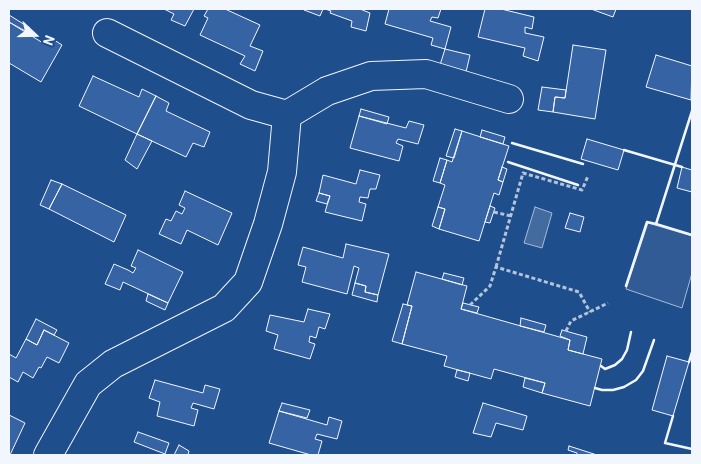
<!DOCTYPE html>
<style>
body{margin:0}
#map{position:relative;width:701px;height:464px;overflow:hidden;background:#1f4e8c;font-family:Barlow,sans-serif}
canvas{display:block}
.frame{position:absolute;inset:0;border:10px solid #f2f6ff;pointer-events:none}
.north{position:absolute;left:10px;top:10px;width:50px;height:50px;-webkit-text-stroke:4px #1f4e8c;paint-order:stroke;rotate:111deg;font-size:14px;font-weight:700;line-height:20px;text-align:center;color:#f2f6ff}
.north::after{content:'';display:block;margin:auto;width:18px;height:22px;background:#f2f6ff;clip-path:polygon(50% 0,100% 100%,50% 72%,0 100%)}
</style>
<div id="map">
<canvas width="701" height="464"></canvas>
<div class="frame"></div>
<div class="north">N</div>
</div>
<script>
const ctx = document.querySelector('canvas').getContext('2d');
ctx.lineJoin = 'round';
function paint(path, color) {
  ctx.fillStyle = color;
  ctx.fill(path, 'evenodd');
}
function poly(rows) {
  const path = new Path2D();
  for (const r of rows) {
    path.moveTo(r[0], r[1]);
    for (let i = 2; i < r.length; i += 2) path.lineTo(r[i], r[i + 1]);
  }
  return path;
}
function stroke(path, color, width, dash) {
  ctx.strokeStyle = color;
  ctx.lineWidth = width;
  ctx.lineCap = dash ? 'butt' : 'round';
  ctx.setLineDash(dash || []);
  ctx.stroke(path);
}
const built = poly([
 [648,223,692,236,692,273,682,308,626,289,648,223]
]);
const water = poly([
 [535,207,552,213,542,248,524,243,535,207]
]);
const building = poly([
 [164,9,194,9,185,26,171,20,174,14,164,9],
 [208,9,225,9,260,25,250,46,263,51,255,71,240,64,245,56,200,35,208,18,204,16,208,9],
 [304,9,323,9,320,16,304,10,304,9],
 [325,9,360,9,370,13,366,31,351,27,352,21,330,13,331,11,325,9],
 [389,9,441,9,438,18,432,17,430,21,451,27,445,49,431,45,433,38,385,24,389,9],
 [485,9,501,9,534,17,532,29,525,27,525,33,544,37,538,61,523,56,525,48,478,37,485,9],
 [591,9,616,9,613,17,591,9],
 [9,15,30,28,27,32,9,22,9,15],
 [9,22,43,43,48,36,62,45,41,82,9,63,9,22],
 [573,45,606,50,595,119,553,112,555,97,565,98,573,45],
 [445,49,470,55,466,72,440,65,445,49],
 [656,55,692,66,691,100,646,87,656,55],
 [93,76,139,97,142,89,156,96,137,134,79,106,93,76],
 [542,87,566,90,565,98,555,97,553,112,538,110,542,87],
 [156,96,169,103,166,111,210,132,204,147,193,143,186,157,137,134,156,96],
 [361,109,389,117,387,124,359,116,361,109],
 [359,116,406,128,409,121,424,125,418,144,398,139,396,143,403,146,399,161,350,148,359,116],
 [455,129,462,131,454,158,446,156,455,129],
 [482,130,505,137,503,144,480,137,482,130],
 [462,131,509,146,498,180,503,182,499,195,494,193,479,241,439,229,445,209,438,207,445,185,440,183,447,160,452,162,462,131],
 [137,134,152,141,137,169,125,160,137,134],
 [587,139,624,150,618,170,581,159,587,139],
 [440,158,447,160,440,183,433,181,440,158],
 [502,167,507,169,503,182,498,180,502,167],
 [682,167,692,170,692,192,677,188,682,167],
 [360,170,380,175,376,189,370,189,368,198,360,197,359,202,366,204,362,221,325,212,330,196,319,193,323,175,356,184,360,170],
 [51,180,62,184,49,209,40,205,51,180],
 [62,184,126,215,114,242,49,209,62,184],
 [185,191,232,213,218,245,187,230,181,244,159,234,166,219,171,221,176,211,182,214,185,208,179,205,185,191],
 [319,193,330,196,327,204,316,201,319,193],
 [490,206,495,208,490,223,485,222,490,206],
 [438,207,445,209,439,229,432,226,438,207],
 [570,213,584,217,580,232,565,228,570,213],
 [346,244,389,254,378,295,365,292,366,286,355,283,359,268,354,266,347,294,302,282,306,267,298,265,303,247,343,258,346,244],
 [138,250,183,272,168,303,123,282,120,290,105,284,114,264,128,270,133,273,136,268,131,266,138,250],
 [416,272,467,286,461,309,570,340,568,350,602,359,590,406,542,393,545,383,494,369,491,379,444,366,447,356,402,344,412,306,407,305,416,272],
 [444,273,464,278,462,285,442,279,444,273],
 [355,283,366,286,365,292,378,295,377,302,352,295,355,283],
 [148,294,168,303,165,310,146,301,148,294],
 [463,303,479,307,477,313,461,309,463,303],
 [403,304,412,306,402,344,392,341,403,304],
 [308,309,330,314,325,329,319,327,316,338,310,336,309,342,315,344,310,359,274,349,278,335,266,331,270,315,304,322,308,309],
 [521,318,546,325,544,332,520,326,521,318],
 [36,319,57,330,54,335,44,330,37,345,26,339,36,319],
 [44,330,69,343,59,363,47,357,41,368,39,367,33,378,23,372,18,382,9,377,9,354,16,358,26,339,37,345,44,330],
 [562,330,587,337,583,354,568,350,570,340,560,336,562,330],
 [667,356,689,362,673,416,652,410,667,356],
 [457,370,470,373,468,381,455,377,457,370],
 [525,378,545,383,542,393,523,387,525,378],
 [155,380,203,393,205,385,220,389,214,409,193,403,191,408,198,410,194,426,157,416,160,402,149,398,155,380],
 [282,403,310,410,307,418,279,411,282,403],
 [483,403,527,416,523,430,496,423,491,437,473,433,483,403],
 [279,411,327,425,329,417,342,421,337,439,317,434,315,439,322,441,318,455,311,455,269,443,279,411],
 [9,415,25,423,10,455,9,455,9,415],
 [138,432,169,443,165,454,134,442,138,432],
 [179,445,189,451,188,455,174,455,179,445],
 [569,446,597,455,577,455,577,453,568,450,569,446]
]);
const path = poly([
 [494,212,511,216],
 [496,267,523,173,582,190,588,176],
 [470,305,490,286,496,267,579,292,590,312],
 [566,331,571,321,608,303]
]);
const minor = poly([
 [107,33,251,105,287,115,327,91,371,76,426,74,509,99],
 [48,455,88,384,113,364,224,308,248,282,268,224,282,172,287,115]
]);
const wall = poly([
 [692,111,656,224,692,235],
 [512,143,583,164],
 [624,150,682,167],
 [508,162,578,185],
 [626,286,647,222,656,224],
 [689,362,692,352],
 [601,366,605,369,615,365,622,359,627,350,631,332],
 [595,388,602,390,613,390,624,387,636,380,643,371,654,340],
 [673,416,665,443,692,449]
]);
paint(built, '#305b95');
stroke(built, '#a8bbd7', 1);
paint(water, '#446ba0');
stroke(water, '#a8bbd7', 1);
paint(building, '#3563a3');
stroke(building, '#f2f6ff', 1);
stroke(minor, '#f2f6ff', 30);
stroke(path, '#b3c4dc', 3, [4, 2.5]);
stroke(minor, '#1f4e8c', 28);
stroke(wall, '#f2f6ff', 2.5);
</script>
